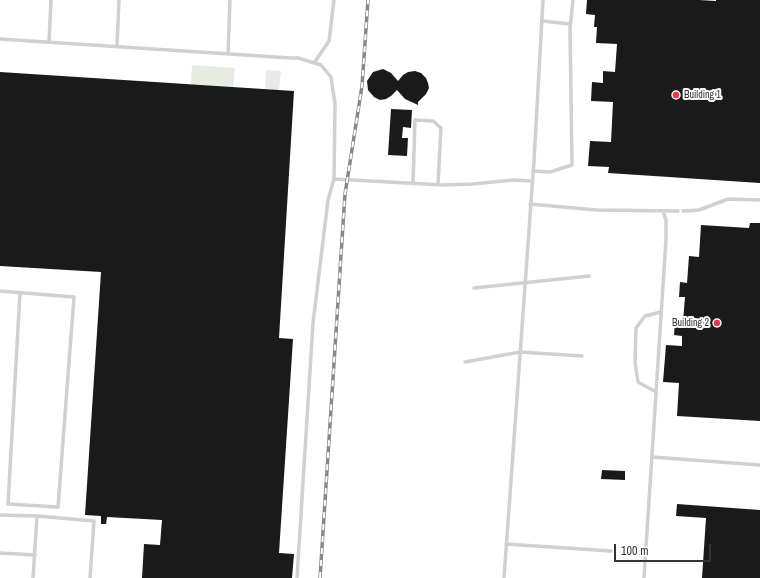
<!DOCTYPE html>
<style>
body{margin:0}
#map{position:relative;width:760px;height:578px;overflow:hidden;background:#fff;font-family:"Archivo Narrow",sans-serif}
canvas{display:block}
.scale{position:absolute;left:614px;top:544px;width:97px;height:18px;box-sizing:border-box;border:2px solid #333;border-top:0;padding-left:5px;font-size:12px;line-height:14px;white-space:nowrap;color:#333;-webkit-text-stroke:3px #fff;paint-order:stroke}
</style>
<div id="map">
<canvas width="760" height="578"></canvas>
<div class="scale">100 m</div>
</div>
<script>
const ctx = document.querySelector('canvas').getContext('2d');
ctx.lineJoin = 'round';
function paint(path, color) {
  ctx.fillStyle = color;
  ctx.fill(path, 'evenodd');
}
function poly(rows) {
  const path = new Path2D();
  for (const r of rows) {
    path.moveTo(r[0], r[1]);
    for (let i = 2; i < r.length; i += 2) path.lineTo(r[i], r[i + 1]);
  }
  return path;
}
function stroke(path, color, width, dash) {
  ctx.strokeStyle = color;
  ctx.lineWidth = width;
  ctx.lineCap = dash ? 'butt' : 'round';
  ctx.setLineDash(dash || []);
  ctx.stroke(path);
}
function write(font, color, halo, rows, align = 'center') {
  ctx.font = font + ' "Archivo Narrow",sans-serif';
  ctx.lineWidth = 4;
  ctx.setLineDash([]);
  ctx.textBaseline = 'middle';
  ctx.strokeStyle = halo;
  ctx.fillStyle = color;
  for (const [text, x, y, turn = 0] of rows) {
    ctx.save();
    ctx.translate(x, y);
    ctx.rotate((+turn || 0) * Math.PI / 180);
    ctx.textAlign = isNaN(turn) ? turn : align;
    if (halo) ctx.strokeText(text, 0, 0);
    ctx.fillText(text, 0, 0);
    ctx.restore();
  }
}
const green = poly([
 [192,65,235,68,233,87,191,84],
 [266,70,281,71,279,90,265,89]
]);
const building = poly([
 [587,0,699,0,716,1,716,0,760,0,760,183,608,173,609,167,588,166,590,141,611,142,613,102,591,101,592,82,603,83,603,71,615,72,617,44,596,43,597,27,594,27,595,15,586,14],
 [383,69,391,73,398,81,403,75,408,72,415,71,421,73,426,78,428,83,429,88,426,94,418,102,418,105,405,99,397,90,391,96,386,99,380,100,374,97,368,90,367,81,373,72],
 [0,72,294,91,279,338,293,339,279,553,294,554,292,578,142,578,144,544,160,545,162,520,107,517,106,524,101,524,101,516,85,515,101,272,0,266],
 [391,109,412,110,411,128,403,127,402,138,408,138,407,156,388,155],
 [750,223,760,223,760,421,677,416,679,383,663,382,666,345,682,346,682,336,674,335,675,321,683,322,685,297,679,297,680,282,687,283,689,256,699,257,701,225,749,228],
 [602,470,625,471,625,480,601,479],
 [677,504,760,510,760,578,702,578,706,518,676,516]
]);
const service = poly([
 [542,21,570,24],
 [0,39,291,58,298,58,321,65,331,77,335,104,334,179],
 [49,42,51,0],
 [117,46,119,0],
 [228,53,230,0],
 [314,63,329,41,334,0],
 [533,171,550,172,572,165,570,28,573,0],
 [413,183,415,120,433,121,441,128,438,184],
 [530,204,597,210,678,211],
 [683,211,699,210,728,199,760,200],
 [474,288,589,276],
 [0,291,74,297,58,507,8,504,20,293],
 [465,362,520,352,582,356],
 [656,392,638,382,635,362,636,328,645,316,661,312],
 [652,457,760,465],
 [0,515,37,516,94,521,90,578],
 [506,544,611,551],
 [0,553,35,555],
 [33,578,37,516],
 [297,578,313,323,328,200,334,179,443,185,473,184,513,180,532,181],
 [504,578,534,161,543,0],
 [644,578,666,239,666,220,663,211]
]);
const rail = poly([
 [320,578,345,194,362,86,368,0]
]);
const markers = [
 [676,95,4,"#e63946"],
 [717,323,4,"#e63946"]
];
const poiNames = [
 ["Building 1",684,95],
 ["Building 2",709,323,"right"]
];
paint(green, '#e6ecdf');
paint(building, '#1a1a1a');
stroke(service, '#d0d0d0', 3.5);
stroke(rail, '#888', 3.5);
stroke(rail, '#fff', 2, [6]);
for (const [x, y, r, color] of markers) {
  const dot = new Path2D();
  dot.arc(x, y, r, 0, 2 * Math.PI);
  ctx.fillStyle = color;
  ctx.fill(dot);
  stroke(dot, '#fff', 1.5);
}
write('10px', '#333', '#fff', poiNames, 'left');
</script>
